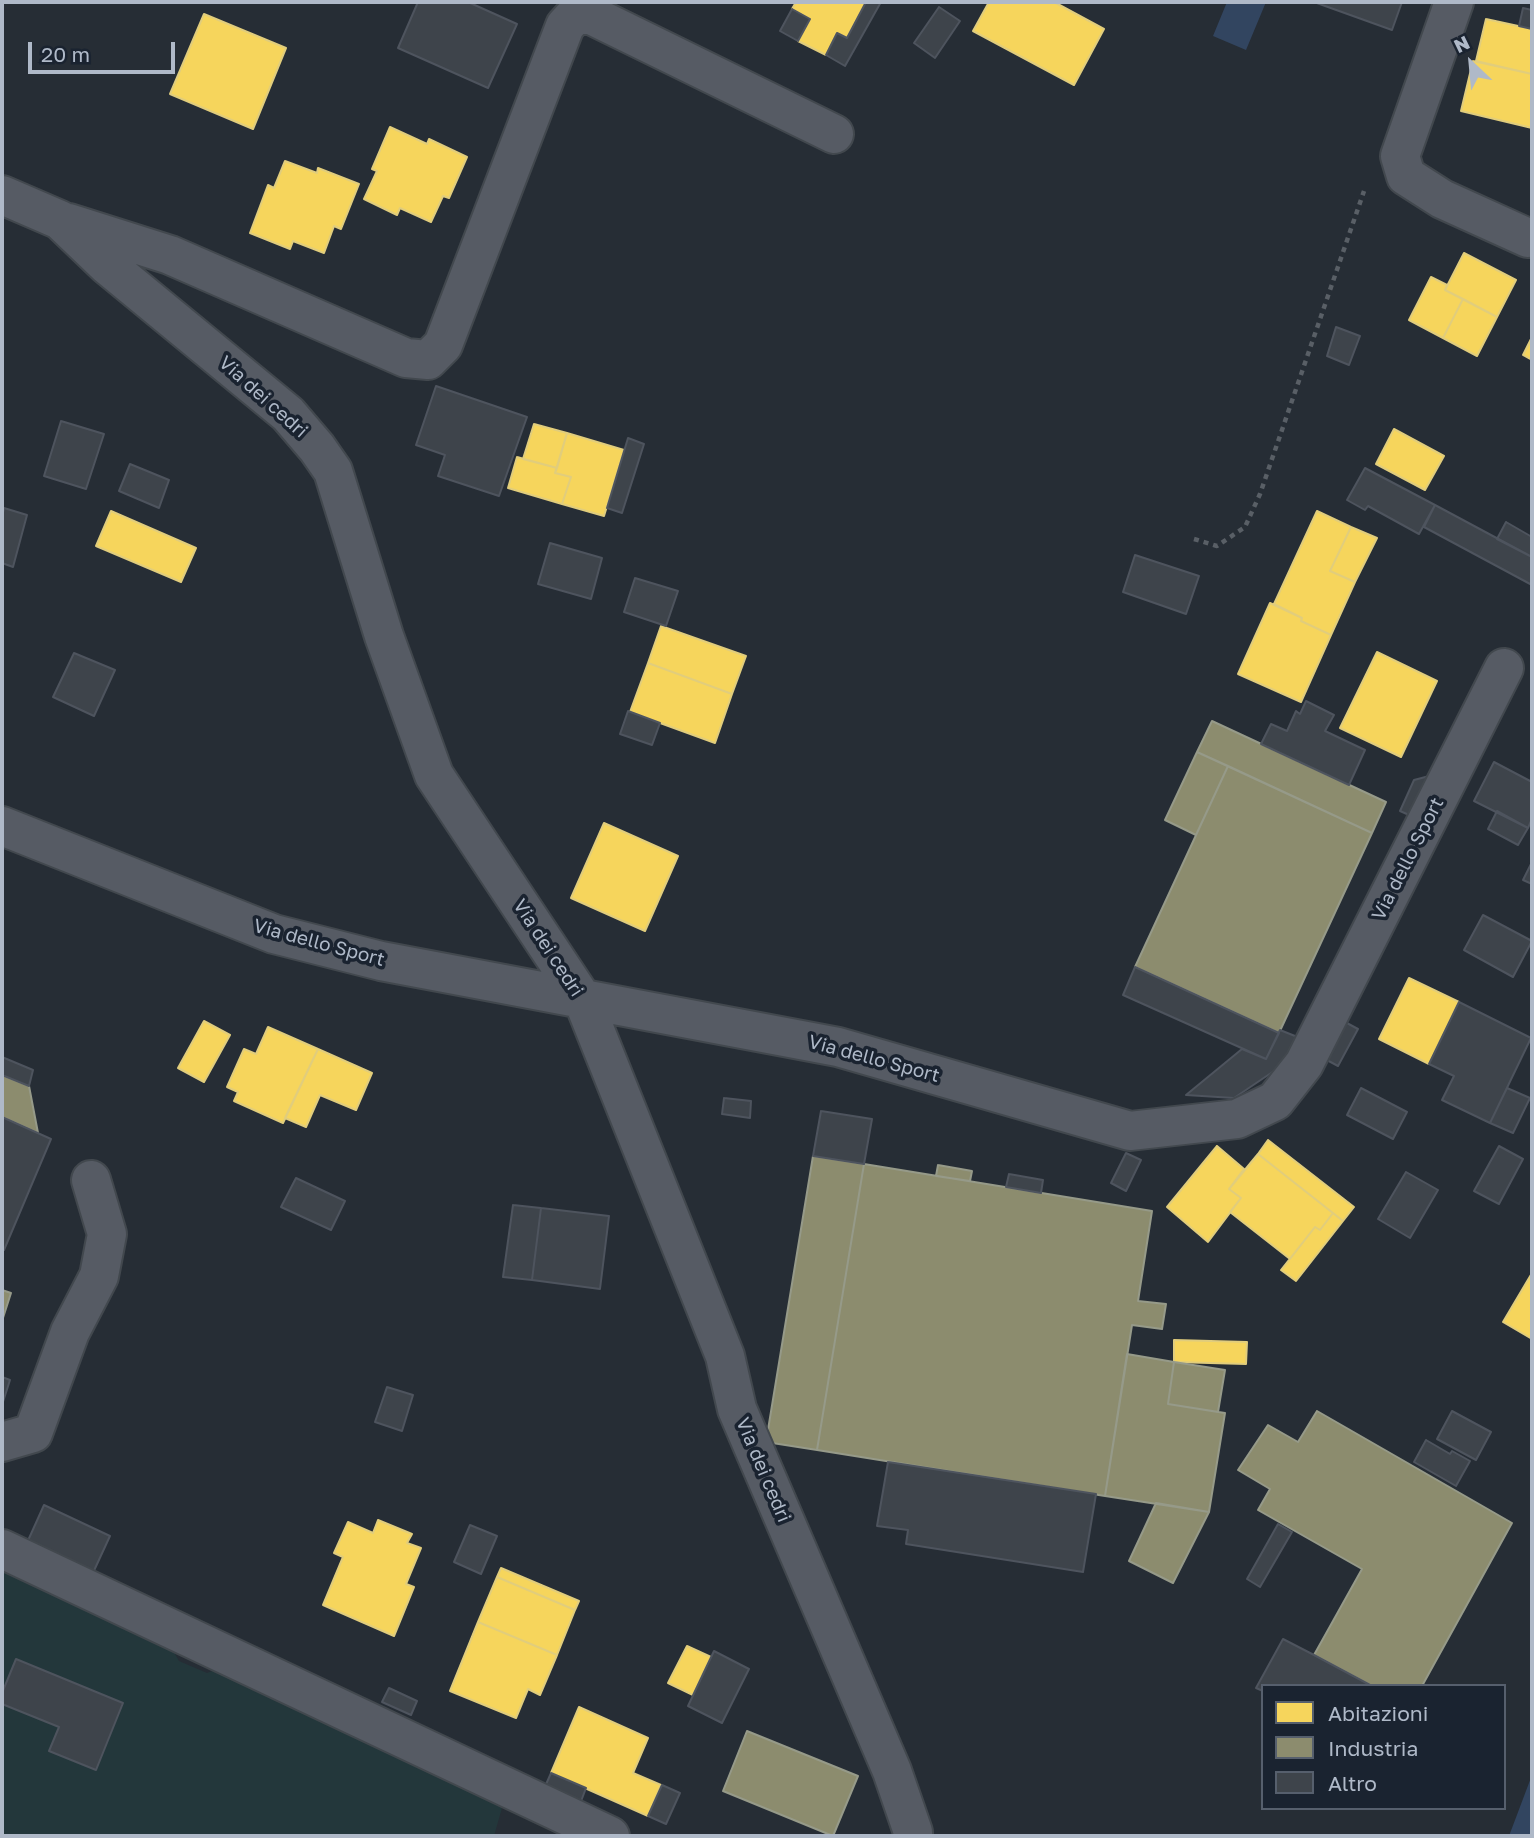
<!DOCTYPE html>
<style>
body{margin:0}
#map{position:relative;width:1534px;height:1838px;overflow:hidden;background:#262d35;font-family:"Golos Text",sans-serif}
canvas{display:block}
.frame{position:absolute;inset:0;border:4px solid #afb9c8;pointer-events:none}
.legend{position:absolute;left:1261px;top:1684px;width:245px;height:126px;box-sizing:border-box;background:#1a2330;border:2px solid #565f6d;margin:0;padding:9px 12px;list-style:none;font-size:21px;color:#afb9c8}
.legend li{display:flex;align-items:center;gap:14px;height:35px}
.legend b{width:35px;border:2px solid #565f6d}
.north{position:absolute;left:1436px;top:28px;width:70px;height:70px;-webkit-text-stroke:5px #1a2330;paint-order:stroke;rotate:334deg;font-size:19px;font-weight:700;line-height:28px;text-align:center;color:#afb9c8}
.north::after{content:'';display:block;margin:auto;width:24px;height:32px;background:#afb9c8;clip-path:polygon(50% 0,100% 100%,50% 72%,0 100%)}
.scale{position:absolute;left:28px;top:42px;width:147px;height:32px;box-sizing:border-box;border:4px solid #afb9c8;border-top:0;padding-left:9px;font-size:21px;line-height:24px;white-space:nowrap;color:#afb9c8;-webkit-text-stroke:5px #1a2330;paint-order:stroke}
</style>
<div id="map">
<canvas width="1534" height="1838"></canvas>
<div class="frame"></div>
<ul class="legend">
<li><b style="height:19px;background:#f6d55c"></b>Abitazioni</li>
<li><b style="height:19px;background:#8c8c6e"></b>Industria</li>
<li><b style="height:19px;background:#3e444b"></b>Altro</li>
</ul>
<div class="north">N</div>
<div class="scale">20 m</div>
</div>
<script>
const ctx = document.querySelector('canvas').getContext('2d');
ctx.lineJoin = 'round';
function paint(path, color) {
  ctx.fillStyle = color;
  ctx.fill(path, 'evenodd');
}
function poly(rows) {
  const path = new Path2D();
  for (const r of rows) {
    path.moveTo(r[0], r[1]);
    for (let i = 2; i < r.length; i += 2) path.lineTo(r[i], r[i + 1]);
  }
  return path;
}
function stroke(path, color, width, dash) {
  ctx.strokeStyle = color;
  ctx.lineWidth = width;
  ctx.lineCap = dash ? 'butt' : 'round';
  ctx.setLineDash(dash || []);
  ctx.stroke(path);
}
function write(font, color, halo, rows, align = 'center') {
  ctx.font = font + ' "Golos Text",sans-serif';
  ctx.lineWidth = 7;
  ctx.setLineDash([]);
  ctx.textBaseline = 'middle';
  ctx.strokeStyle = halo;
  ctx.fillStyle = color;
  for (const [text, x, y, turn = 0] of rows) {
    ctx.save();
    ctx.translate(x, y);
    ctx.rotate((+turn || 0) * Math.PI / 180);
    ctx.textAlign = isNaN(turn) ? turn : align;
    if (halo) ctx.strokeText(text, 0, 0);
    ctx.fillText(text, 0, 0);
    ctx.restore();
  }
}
const green = poly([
 [2,1568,170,1645,179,1661,207,1673,220,1668,504,1801,494,1836,2,1836]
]);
const water = poly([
 [1227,2,1266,2,1246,50,1213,36],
 [1532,1775,1532,1836,1509,1836]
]);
const homes = poly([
 [796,2,866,2,847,38,837,33,826,55,798,41,810,19,792,9,796,2],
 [989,2,1054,2,1104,29,1074,85,973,31,989,2],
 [204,14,286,48,253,129,170,94,204,14],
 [1486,19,1532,29,1532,74,1476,61,1486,19],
 [1473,61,1532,74,1532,128,1461,111,1473,61],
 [390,127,427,144,429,139,467,157,449,198,443,196,431,222,400,208,397,215,364,199,377,171,372,169,390,127],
 [285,161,317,173,318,168,359,184,341,229,334,226,324,253,293,241,290,249,250,233,268,185,274,188,285,161],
 [1464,253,1516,280,1497,317,1445,290,1464,253],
 [1431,277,1447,285,1445,290,1463,299,1443,338,1409,320,1431,277],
 [1463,299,1497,317,1477,356,1443,338,1463,299],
 [1532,337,1532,360,1523,355,1532,337],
 [534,424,567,433,557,468,523,459,534,424],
 [1394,429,1444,456,1425,490,1376,464,1394,429],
 [567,433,624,450,604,516,562,504,571,477,555,473,567,433],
 [517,457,557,468,555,473,571,477,562,504,508,488,517,457],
 [111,511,196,548,181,582,96,546,111,511],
 [1317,511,1351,527,1330,571,1355,582,1331,635,1301,621,1302,618,1274,604,1317,511],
 [1351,527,1377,538,1355,582,1330,571,1351,527],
 [1270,603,1302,618,1301,621,1331,635,1301,702,1238,674,1270,603],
 [661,626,746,656,732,694,648,663,661,626],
 [1377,652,1437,681,1401,757,1340,728,1377,652],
 [648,663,732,694,715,743,630,712,648,663],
 [604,823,678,856,645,931,571,898,604,823],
 [1409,978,1459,1002,1429,1064,1379,1039,1409,978],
 [204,1021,230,1035,204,1082,178,1068,204,1021],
 [268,1027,318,1049,283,1123,234,1101,238,1092,227,1087,244,1049,256,1054,268,1027],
 [318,1049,372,1073,356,1110,320,1095,306,1127,285,1118,318,1049],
 [1268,1140,1354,1207,1343,1221,1258,1154,1268,1140],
 [1217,1146,1244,1169,1229,1189,1241,1198,1208,1242,1167,1207,1217,1146],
 [1258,1154,1333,1213,1320,1230,1315,1227,1290,1259,1230,1212,1241,1198,1229,1189,1258,1154],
 [1333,1213,1343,1221,1296,1281,1281,1270,1315,1227,1320,1230,1333,1213],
 [1532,1273,1532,1339,1503,1322,1532,1273],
 [1174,1340,1247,1342,1246,1364,1174,1362,1174,1340],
 [378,1520,412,1534,407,1543,421,1548,406,1584,414,1587,394,1636,323,1605,343,1557,334,1553,348,1522,373,1533,378,1520],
 [501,1568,579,1601,575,1610,497,1577,501,1568],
 [497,1577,575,1610,557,1655,478,1622,497,1577],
 [478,1622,557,1655,540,1695,528,1689,516,1718,450,1691,478,1622],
 [687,1646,711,1657,693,1695,668,1683,687,1646],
 [579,1707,648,1738,633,1773,661,1785,648,1816,551,1773,579,1707]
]);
const industry = poly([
 [1212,721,1386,802,1372,833,1197,752,1212,721],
 [1197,752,1228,766,1196,835,1165,820,1197,752],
 [1228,766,1372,833,1279,1033,1135,967,1228,766],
 [2,1075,29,1086,38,1133,2,1117,2,1075],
 [813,1156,864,1164,817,1450,766,1442,813,1156],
 [864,1164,1152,1211,1138,1301,1166,1304,1162,1329,1132,1325,1105,1496,817,1450,864,1164],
 [938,1165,972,1171,970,1181,936,1176,938,1165],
 [2,1290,11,1293,2,1321,2,1290],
 [1127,1354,1174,1362,1168,1404,1225,1413,1209,1512,1105,1496,1127,1354],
 [1174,1362,1225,1370,1218,1412,1168,1404,1174,1362],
 [1317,1411,1512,1523,1422,1686,1372,1686,1314,1655,1362,1569,1258,1510,1270,1489,1238,1470,1268,1425,1298,1442,1317,1411],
 [1156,1503,1209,1512,1173,1583,1129,1561,1156,1503],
 [747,1731,858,1776,833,1836,723,1791,747,1731]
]);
const building = poly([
 [418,2,468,2,517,24,488,88,398,48,418,2],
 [866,2,881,2,845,66,826,55,837,33,847,38,866,2],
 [1314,2,1402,2,1392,30,1314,2],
 [939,7,960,21,935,58,914,43,939,7],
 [1523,8,1532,10,1532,29,1519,26,1523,8],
 [792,9,810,19,798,41,780,31,792,9],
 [1336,327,1360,336,1349,365,1327,356,1336,327],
 [436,386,527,417,499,496,438,476,445,455,416,445,436,386],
 [61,421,104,434,86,489,44,476,61,421],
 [628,438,644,444,622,513,607,508,628,438],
 [130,464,169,480,159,508,119,491,130,464],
 [1365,468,1435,505,1419,534,1368,506,1365,510,1347,500,1365,468],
 [1435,505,1532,557,1532,585,1424,527,1435,505],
 [4,508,27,515,13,567,2,563,2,517,4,508],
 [1506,522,1532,537,1532,557,1497,539,1506,522],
 [550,543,602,558,591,599,538,584,550,543],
 [1135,555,1199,576,1186,614,1123,592,1135,555],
 [635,578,678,591,666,626,624,612,635,578],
 [74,653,115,670,94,716,53,697,74,653],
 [1306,701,1334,715,1325,731,1365,750,1349,785,1261,744,1271,724,1287,731,1296,711,1300,714,1306,701],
 [628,711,660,723,652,745,620,734,628,711],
 [1494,762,1532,782,1532,819,1528,828,1474,801,1494,762],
 [1433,775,1427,788,1421,790,1409,815,1400,811,1414,780,1433,775],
 [1497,811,1528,828,1518,845,1488,829,1497,811],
 [1532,862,1532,884,1523,880,1532,862],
 [1483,915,1532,941,1513,977,1464,950,1483,915],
 [1135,967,1279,1033,1266,1059,1123,995,1135,967],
 [1459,1002,1531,1038,1490,1123,1442,1100,1454,1076,1429,1064,1459,1002],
 [1345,1022,1358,1029,1338,1066,1325,1059,1345,1022],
 [1280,1030,1300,1038,1277,1069,1234,1098,1186,1095,1242,1049,1266,1059,1280,1030],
 [2,1057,33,1070,29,1086,2,1075,2,1057],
 [1361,1088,1407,1112,1393,1139,1347,1115,1361,1088],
 [1507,1088,1530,1098,1513,1133,1490,1123,1507,1088],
 [724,1098,751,1101,750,1118,722,1114,724,1098],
 [821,1111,872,1119,864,1164,813,1156,821,1111],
 [2,1117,51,1139,4,1250,2,1249,2,1117],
 [1499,1146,1523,1159,1499,1204,1474,1191,1499,1146],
 [1126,1153,1141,1160,1126,1191,1111,1183,1126,1153],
 [1406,1172,1438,1190,1410,1238,1378,1219,1406,1172],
 [1009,1174,1043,1180,1041,1193,1006,1187,1009,1174],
 [296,1178,345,1201,331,1230,281,1207,296,1178],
 [513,1205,541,1208,532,1280,503,1277,513,1205],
 [541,1208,609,1216,600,1289,532,1280,541,1208],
 [2,1377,10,1380,2,1405,2,1377],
 [387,1387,413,1395,402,1431,375,1422,387,1387],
 [1452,1411,1491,1432,1476,1460,1437,1439,1452,1411],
 [1426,1440,1450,1454,1452,1451,1470,1461,1456,1486,1414,1462,1426,1440],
 [888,1462,1096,1494,1083,1572,906,1544,908,1530,877,1526,888,1462],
 [44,1505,110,1536,92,1575,26,1545,44,1505],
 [1278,1524,1292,1532,1260,1587,1247,1579,1278,1524],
 [470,1525,497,1536,481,1574,454,1562,470,1525],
 [1283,1639,1314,1655,1372,1686,1263,1686,1263,1691,1256,1688,1283,1639],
 [714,1651,749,1669,722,1723,688,1706,714,1651],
 [16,1659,123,1703,96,1770,49,1751,59,1727,2,1704,2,1693,16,1659],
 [389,1688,417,1701,411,1715,382,1702,389,1688],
 [551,1773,586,1788,580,1804,544,1789,551,1773],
 [662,1785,680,1793,666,1824,648,1816,662,1785]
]);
const path = poly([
 [1194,539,1217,546,1245,527,1260,494,1364,191]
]);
const minor = poly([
 [1454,2,1400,156,1406,176,1442,199,1528,238],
 [2,195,60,220,107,265,288,414,317,448,333,471,384,636,434,775,583,1000,725,1356,737,1409,892,1771,913,1832,913,1836],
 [69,223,170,255,406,358,428,360,443,345,565,26,575,15,591,15,834,134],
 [2,826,274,934,381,961,838,1047,1130,1131,1237,1119,1275,1101,1304,1064,1504,668],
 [2,1442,33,1433,70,1332,99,1276,107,1234,91,1180],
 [2,1549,610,1836]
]);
const streetNames = [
 ["Via dei cedri",263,397,42],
 ["Via dello Sport",1408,859,-63],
 ["Via dello Sport",319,943,15],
 ["Via dei cedri",548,948,57],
 ["Via dello Sport",874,1059,15],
 ["Via dei cedri",763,1470,67]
];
paint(green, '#23373b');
paint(water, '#324560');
paint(homes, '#f6d55c');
stroke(homes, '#e1cd7c', 2);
paint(industry, '#8c8c6e');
stroke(industry, '#969a89', 2);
paint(building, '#3e444b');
stroke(building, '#4e545e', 2);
stroke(minor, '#42484e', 42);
stroke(path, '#595f66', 4.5, [5, 5]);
stroke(minor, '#565b64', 38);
write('19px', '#afb9c8', '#1a2330', streetNames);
</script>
